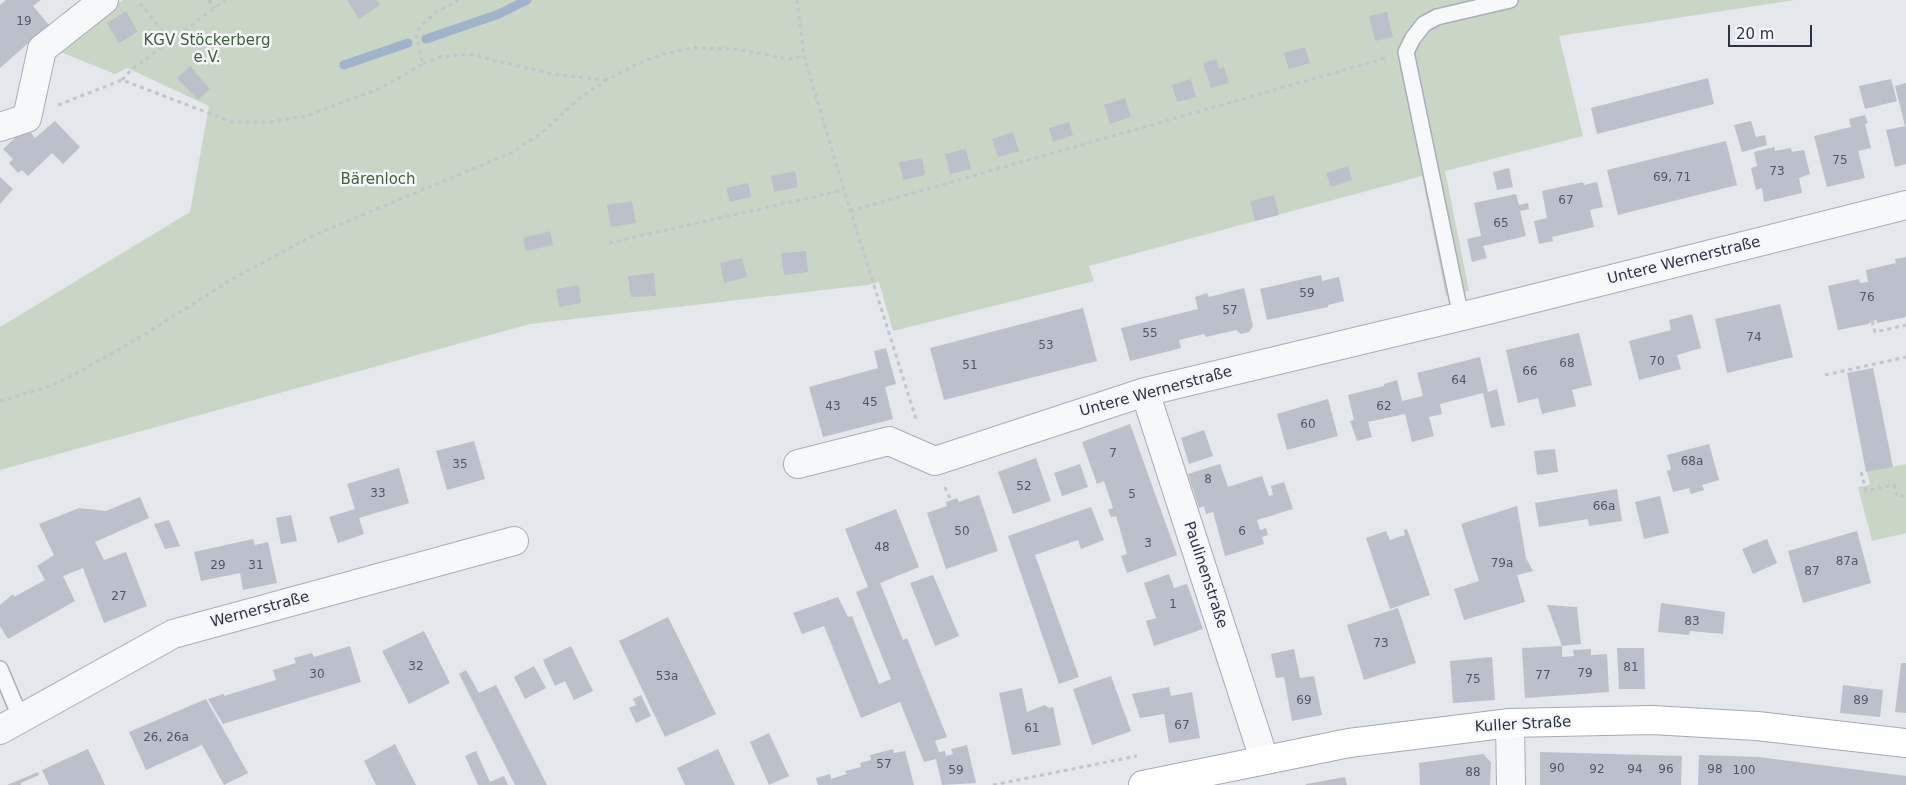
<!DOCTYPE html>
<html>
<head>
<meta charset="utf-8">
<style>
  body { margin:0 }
  #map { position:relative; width:1906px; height:785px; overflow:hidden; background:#e4e7ec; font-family:"DejaVu Sans",sans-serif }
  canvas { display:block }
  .scale { position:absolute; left:1728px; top:25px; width:84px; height:22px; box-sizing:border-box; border:2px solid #2b3445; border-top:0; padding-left:6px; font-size:15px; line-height:18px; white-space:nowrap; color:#2b3445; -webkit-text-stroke:4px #f4f6f9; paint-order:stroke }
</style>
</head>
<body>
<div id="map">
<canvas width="1906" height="785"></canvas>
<div class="scale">20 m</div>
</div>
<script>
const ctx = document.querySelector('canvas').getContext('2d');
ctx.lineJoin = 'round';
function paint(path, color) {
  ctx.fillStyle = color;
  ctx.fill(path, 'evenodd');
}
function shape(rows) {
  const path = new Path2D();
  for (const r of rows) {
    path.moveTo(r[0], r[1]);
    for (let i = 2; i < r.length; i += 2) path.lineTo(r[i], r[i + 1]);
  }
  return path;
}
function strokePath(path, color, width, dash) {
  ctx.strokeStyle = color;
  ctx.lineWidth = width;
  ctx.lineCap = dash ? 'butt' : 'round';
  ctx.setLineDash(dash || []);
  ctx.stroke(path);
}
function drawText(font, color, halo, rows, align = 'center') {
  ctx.font = font + ' "DejaVu Sans",sans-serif';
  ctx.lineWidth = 5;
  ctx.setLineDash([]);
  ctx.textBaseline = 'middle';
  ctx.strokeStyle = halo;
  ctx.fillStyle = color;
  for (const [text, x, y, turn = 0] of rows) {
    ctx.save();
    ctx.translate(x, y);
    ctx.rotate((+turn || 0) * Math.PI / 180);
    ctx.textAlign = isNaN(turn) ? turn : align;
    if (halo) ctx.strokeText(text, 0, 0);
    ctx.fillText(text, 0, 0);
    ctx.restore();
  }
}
paint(shape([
  [123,0,1795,0,1559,36,1583,136,1445,171,1469,291,1446,296,1422,176,1089,266,1094,281,893,331,879,282,867,285,530,324,0,470,0,327,190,212,209,106,127,68,115,74,53,49],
  [1906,464,1906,533,1872,541,1858,487,1870,485,1867,472]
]), '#c9d6c5');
strokePath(shape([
  [426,39,499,14,527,0],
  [344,65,408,43]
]), '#9fb4cc', 9);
paint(shape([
  [6,0,41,0,33,6,49,25,0,68,0,5],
  [347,0,376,0,380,5,359,19],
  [126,11,138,32,119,43,107,23],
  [1387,12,1393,37,1375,41,1369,16],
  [1305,47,1310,63,1289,69,1284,53],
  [1217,59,1219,69,1224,67,1229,83,1211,88,1203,63],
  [190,66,210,89,198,100,177,78],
  [1708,78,1714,104,1597,134,1591,108],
  [1191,79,1196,97,1177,102,1172,85],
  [1891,79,1897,101,1865,109,1859,86],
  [1906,83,1906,126,1905,126,1895,86],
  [1125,98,1131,117,1110,124,1104,105],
  [1865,115,1868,123,1865,124,1871,148,1858,151,1865,178,1827,187,1814,136,1851,127,1849,119],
  [55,121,80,147,63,164,52,153,28,176,22,170,18,173,9,163,13,159,3,149,15,138,29,130,35,138],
  [1751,121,1756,137,1765,135,1767,145,1742,152,1734,125],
  [1069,122,1073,135,1053,142,1049,128],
  [1906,126,1906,164,1895,167,1886,130],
  [1013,132,1019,151,998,157,992,139],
  [1726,141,1737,185,1618,215,1607,170],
  [1774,147,1775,151,1791,148,1792,152,1804,150,1810,174,1799,178,1802,193,1764,202,1762,188,1756,190,1751,168,1757,166,1754,152],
  [966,149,971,169,950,174,945,154],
  [922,158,925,175,903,180,899,162],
  [1348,166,1352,180,1331,187,1326,173],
  [1509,168,1513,187,1497,190,1493,172],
  [795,171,798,187,774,192,771,176],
  [0,177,13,189,0,204],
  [1583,182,1584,185,1597,182,1603,207,1590,210,1594,227,1552,237,1553,241,1539,244,1534,221,1547,218,1542,191],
  [748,183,751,197,730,202,726,188],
  [1516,194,1519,205,1528,203,1529,209,1520,211,1526,236,1483,246,1487,258,1472,262,1467,239,1481,236,1474,203],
  [1274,195,1279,215,1255,221,1250,201],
  [632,201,636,223,611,227,607,205],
  [550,231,553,245,526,251,523,238],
  [806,251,808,272,784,275,781,253],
  [1906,257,1906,317,1877,323,1877,320,1872,321,1868,324,1838,330,1828,286,1859,279,1860,283,1868,282,1866,270,1896,263,1895,259],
  [742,258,747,277,724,283,720,263],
  [654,273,656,296,631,297,628,276],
  [1321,275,1322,281,1339,277,1344,301,1328,305,1328,307,1267,320,1260,289],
  [579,285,581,303,559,307,556,289],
  [1244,288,1253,326,1249,332,1241,334,1236,330,1206,337,1204,334,1179,340,1181,348,1130,361,1121,328,1198,309,1195,297,1207,293,1209,297],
  [1780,304,1793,357,1727,373,1715,319],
  [1083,308,1097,361,944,400,930,348],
  [1692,314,1701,348,1677,355,1681,369,1639,380,1629,341,1671,330,1669,320],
  [1579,333,1592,385,1572,390,1576,406,1542,414,1538,398,1518,403,1506,350],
  [886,348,896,384,885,387,893,419,823,437,809,387,878,368,874,351],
  [1480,357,1488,392,1497,389,1505,425,1491,428,1483,393,1440,404,1442,414,1429,417,1434,436,1412,442,1405,414,1368,422,1372,437,1357,441,1350,421,1354,420,1348,395,1384,386,1384,384,1397,380,1402,401,1423,396,1417,373],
  [1873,368,1893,467,1866,472,1847,373],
  [1328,399,1338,436,1287,450,1277,414],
  [1130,424,1177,555,1127,573,1121,556,1127,554,1116,516,1111,517,1108,510,1113,508,1104,481,1097,484,1082,442],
  [1204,430,1213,456,1189,464,1181,438],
  [474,441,485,479,447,490,436,451],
  [1709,444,1719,480,1702,485,1704,490,1691,494,1689,488,1673,492,1667,471,1671,469,1667,455],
  [1555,449,1558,472,1537,475,1534,451],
  [1036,458,1051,501,1013,514,998,472],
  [1080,464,1088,487,1062,496,1054,473],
  [1220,464,1228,487,1262,476,1269,496,1273,495,1271,486,1284,482,1293,509,1257,520,1260,530,1266,528,1268,535,1262,537,1264,544,1225,556,1213,512,1206,514,1204,506,1199,508,1188,474],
  [399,468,409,503,359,518,364,534,338,543,329,517,355,509,347,484],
  [1617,489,1622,521,1589,526,1588,519,1539,527,1535,503],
  [979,495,998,551,946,569,927,513,947,506,946,502,957,498,959,502],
  [1660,496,1669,533,1644,539,1635,502],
  [140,497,149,518,95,542,104,560,126,552,147,606,104,623,83,568,63,576,75,601,8,639,0,626,0,605,13,594,14,597,45,580,37,566,54,555,39,524,79,508,106,511],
  [1517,506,1526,558,1533,571,1517,575,1525,602,1464,620,1454,589,1479,581,1461,524],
  [1091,507,1104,540,1081,549,1078,540,1035,555,1079,677,1059,684,1008,536],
  [896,509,919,567,880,583,903,640,907,638,947,737,935,741,939,752,945,751,946,756,953,754,951,749,967,745,976,783,942,785,936,759,924,762,900,702,861,718,824,626,802,634,793,613,838,597,848,617,852,616,879,684,891,679,856,592,868,587,845,529],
  [291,515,297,541,281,544,276,518],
  [169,520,180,546,165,549,154,524],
  [1407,529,1430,595,1390,609,1366,538,1386,531,1390,540,1405,535,1404,530],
  [1857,531,1871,583,1803,603,1788,551],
  [253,539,255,545,268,542,277,583,243,590,240,573,201,581,194,552],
  [1767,539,1777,563,1753,574,1742,549],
  [1169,574,1174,588,1187,584,1203,629,1154,646,1146,621,1156,618,1144,583],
  [933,575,959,636,935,646,910,583],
  [1661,603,1725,612,1723,634,1690,631,1689,635,1658,632],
  [1547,605,1577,607,1581,644,1562,646,1562,657,1574,656,1573,650,1591,649,1591,655,1607,654,1609,692,1525,698,1522,648,1562,646],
  [1398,608,1416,663,1364,680,1347,625],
  [668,617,716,714,665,737,619,641],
  [424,631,450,683,409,704,382,651],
  [350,646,361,682,223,724,208,699,224,694,224,696,276,680,273,670,296,663,294,658,312,653,314,657],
  [571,646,593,691,574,700,565,681,555,686,543,660],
  [1617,648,1644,648,1645,689,1619,689],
  [1294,649,1300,678,1314,676,1322,715,1292,721,1284,677,1276,678,1271,654],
  [1492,657,1495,700,1453,703,1450,661],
  [1901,663,1906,663,1906,713,1895,712],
  [534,666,546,688,525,699,514,677],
  [466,670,479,693,496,685,547,785,515,785,459,674],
  [1111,676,1131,731,1092,745,1073,689],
  [1843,685,1883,690,1880,717,1840,713],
  [1169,687,1171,696,1192,692,1200,738,1169,743,1164,714,1140,718,1132,694],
  [1022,688,1027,712,1045,705,1049,708,1053,707,1061,745,1012,755,999,693],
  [641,695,651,716,636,723,629,708,636,705,633,699],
  [206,699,248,773,224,785,202,745,146,770,129,732],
  [769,733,789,776,769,785,750,742],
  [395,744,416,785,376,785,364,761],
  [88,749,105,785,49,785,42,770],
  [718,749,735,785,685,785,677,768],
  [893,749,894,753,905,751,914,785,818,785,816,778,830,774,831,779,847,774,845,771,861,767,860,763,871,760,870,755],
  [476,751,490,782,504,776,508,785,478,785,465,756],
  [1540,752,1682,756,1681,785,1540,785],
  [1483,754,1491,762,1490,785,1420,785,1419,763],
  [1699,755,1759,757,1906,776,1906,785,1698,785],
  [38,772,39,775,21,783,21,785,7,785],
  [1345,777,1347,785,1306,785,1306,784]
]), '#bbc0ca');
const service = shape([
  [1461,317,1406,52,1413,38,1424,24,1437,17,1510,0],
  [0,669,21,719]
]);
const minor = shape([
  [0,127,27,118,42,49,104,0],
  [1145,392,1264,759],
  [798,464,889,441,935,461,1145,392,1488,310,1906,205],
  [1510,723,1511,785],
  [0,730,173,634,514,541]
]);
const primary = shape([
  [1143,785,1349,743,1510,723,1652,720,1757,726,1906,743]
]);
strokePath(service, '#a9aeb7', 18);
strokePath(minor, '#a9aeb7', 30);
strokePath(primary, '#a3abb8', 30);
strokePath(shape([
  [209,0,215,8],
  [797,0,804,56,844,190,917,422],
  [140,3,170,41],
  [423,64,440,57,469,54,552,74,605,80],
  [122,80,131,70,225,0],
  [58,105,122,80,232,122,270,122,306,116,381,88,423,64,416,35,420,27,438,11,459,0],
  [850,211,1386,58],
  [609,243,844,190],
  [1872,321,1875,332,1906,325],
  [1825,375,1906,357],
  [0,401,51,386,79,372,144,335,229,281,312,236,511,153,544,131,577,100,606,80,639,63,663,54,691,48,736,49,788,59,804,56],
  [1861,472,1866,491,1894,485,1897,497,1906,495],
  [945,487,951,501],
  [993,785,1137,756]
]), '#c2c5cb', 3, [4, 4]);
strokePath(service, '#f7f8fa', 15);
strokePath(minor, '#f7f8fa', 28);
strokePath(primary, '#fff', 28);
drawText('12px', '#4f5766', null, [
  ["19",24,22],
  ["75",1840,161],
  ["73",1777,172],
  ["69, 71",1672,178],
  ["67",1566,201],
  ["65",1501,224],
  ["59",1307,294],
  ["76",1867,298],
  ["57",1230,311],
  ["55",1150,334],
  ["74",1754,338],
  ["53",1046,346],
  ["70",1657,362],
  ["68",1567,364],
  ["51",970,366],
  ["66",1530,372],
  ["64",1459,381],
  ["45",870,403],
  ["43",833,407],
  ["62",1384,407],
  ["60",1308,425],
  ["7",1113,454],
  ["68a",1692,462],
  ["35",460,465],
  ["8",1208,480],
  ["52",1024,487],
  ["33",378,494],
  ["5",1132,495],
  ["66a",1604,507],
  ["50",962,532],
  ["6",1242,532],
  ["3",1148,544],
  ["48",882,548],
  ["87a",1847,562],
  ["79a",1502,564],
  ["29",218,566],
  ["31",256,566],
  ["87",1812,572],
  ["27",119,597],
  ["1",1173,605],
  ["83",1692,622],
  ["73",1381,644],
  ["32",416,667],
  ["81",1631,668],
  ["79",1585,674],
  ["30",317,675],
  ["77",1543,676],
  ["53a",667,677],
  ["75",1473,680],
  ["69",1304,701],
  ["89",1861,701],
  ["67",1182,726],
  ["61",1032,729],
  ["26, 26a",166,738],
  ["57",884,765],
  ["90",1557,769],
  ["92",1597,770],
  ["94",1635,770],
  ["96",1666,770],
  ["98",1715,770],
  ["59",956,771],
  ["100",1744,771],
  ["88",1473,773]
]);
drawText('15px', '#3f6138', '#f4f6f9', [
  ["KGV Stöckerberg",207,41],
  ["e.V.",207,58],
  ["Bärenloch",378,180]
]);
drawText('15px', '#2b3445', '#f4f6f9', [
  ["Untere Wernerstraße",1684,261,-14],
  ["Untere Wernerstraße",1156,392,-15],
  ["Paulinenstraße",1205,575,72],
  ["Wernerstraße",260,610,-15],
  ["Kuller Straße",1523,725,-3]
]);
</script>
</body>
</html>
